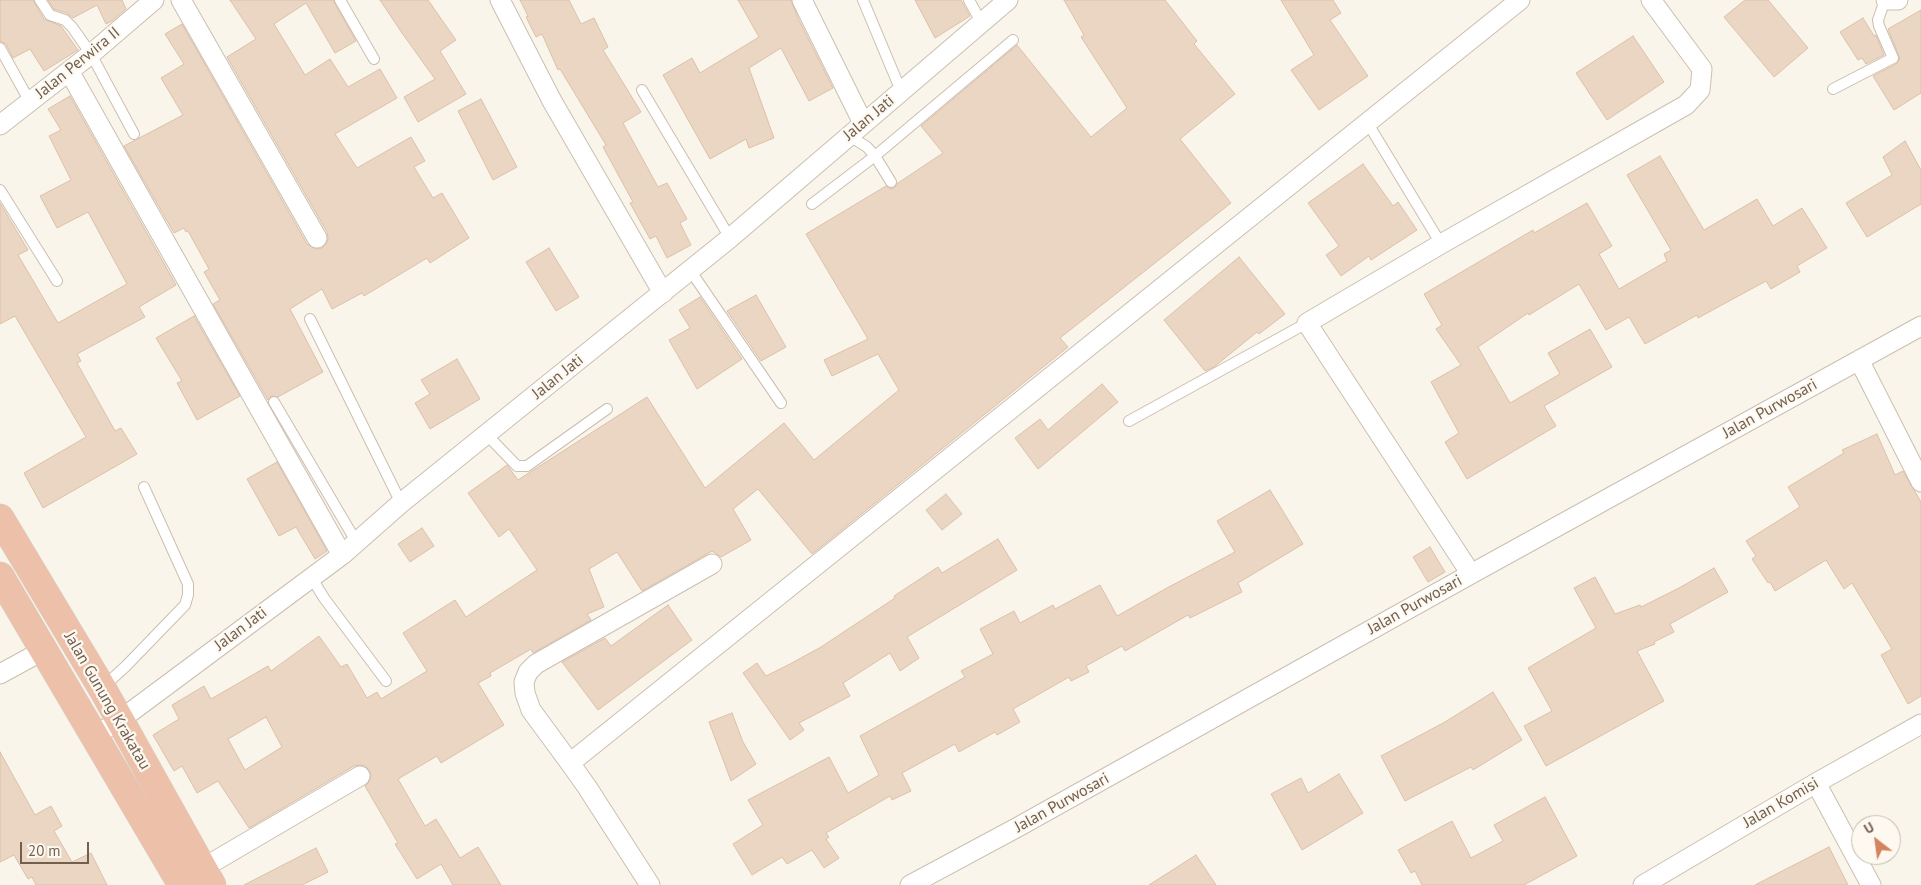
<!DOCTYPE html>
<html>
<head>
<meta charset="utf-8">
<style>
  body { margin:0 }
  #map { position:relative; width:1921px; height:885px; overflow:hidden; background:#faf5ea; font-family:"PT Sans",sans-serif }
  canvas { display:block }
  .north { position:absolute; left:1851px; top:815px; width:50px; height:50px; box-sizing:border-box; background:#fdf9f0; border:1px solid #c5bbb0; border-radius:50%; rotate:330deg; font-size:14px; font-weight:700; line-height:20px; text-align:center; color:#715f50 }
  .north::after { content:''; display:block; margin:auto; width:18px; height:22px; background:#d4835f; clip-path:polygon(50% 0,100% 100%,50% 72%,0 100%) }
  .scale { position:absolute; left:20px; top:842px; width:69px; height:22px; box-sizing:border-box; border:2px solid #715f50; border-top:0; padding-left:6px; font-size:15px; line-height:18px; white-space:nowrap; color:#715f50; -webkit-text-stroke:4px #fdf9f0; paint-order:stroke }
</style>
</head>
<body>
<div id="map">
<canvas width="1921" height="885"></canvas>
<div class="north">U</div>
<div class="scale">20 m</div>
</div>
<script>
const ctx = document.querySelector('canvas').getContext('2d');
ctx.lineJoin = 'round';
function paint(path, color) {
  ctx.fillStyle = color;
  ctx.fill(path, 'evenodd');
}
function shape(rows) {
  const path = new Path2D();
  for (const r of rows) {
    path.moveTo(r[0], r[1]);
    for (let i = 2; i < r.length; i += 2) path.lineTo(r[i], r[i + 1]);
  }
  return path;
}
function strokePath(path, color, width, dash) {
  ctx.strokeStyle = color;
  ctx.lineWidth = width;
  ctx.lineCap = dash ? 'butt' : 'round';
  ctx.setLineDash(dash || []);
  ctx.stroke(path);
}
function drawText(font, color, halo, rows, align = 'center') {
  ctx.font = font + ' "PT Sans",sans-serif';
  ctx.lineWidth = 4.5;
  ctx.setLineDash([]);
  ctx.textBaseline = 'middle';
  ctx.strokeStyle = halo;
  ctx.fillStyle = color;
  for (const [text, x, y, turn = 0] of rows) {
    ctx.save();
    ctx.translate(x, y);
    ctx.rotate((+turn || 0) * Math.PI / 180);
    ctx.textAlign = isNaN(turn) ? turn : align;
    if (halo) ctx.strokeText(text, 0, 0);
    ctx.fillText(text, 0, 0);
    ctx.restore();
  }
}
const building = shape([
  [0,0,33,0,44,19,61,26,78,50,44,71,30,49,13,58,6,44,0,41,0,0],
  [48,0,122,0,126,9,112,21,106,24,97,5,73,18,67,13,54,9,48,0],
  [230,0,333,0,356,41,335,53,306,3,274,24,305,75,330,59,348,87,380,69,397,98,335,134,357,168,411,137,425,161,414,167,433,198,442,193,469,238,430,263,427,258,364,296,362,293,332,309,322,289,290,309,323,372,278,397,271,396,268,400,213,304,220,300,204,272,209,269,188,231,186,232,184,228,174,233,124,146,183,115,161,78,184,64,165,34,182,24,307,244,316,249,322,248,326,244,328,239,327,232,227,57,256,39,230,0],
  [380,0,428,0,456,40,440,51,466,94,418,122,404,97,435,79,402,33,380,0],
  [520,0,569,0,581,24,594,18,608,47,603,50,641,112,623,123,658,187,667,183,687,219,680,223,691,245,667,258,656,236,650,239,630,203,633,202,603,147,606,145,560,69,558,70,542,34,536,37,526,17,528,16,520,0],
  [738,0,791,0,798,18,833,88,809,101,781,48,749,68,774,138,749,148,746,139,710,159,663,75,692,58,700,73,759,37,738,0],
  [915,0,961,0,970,16,935,38,915,0],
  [1064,0,1165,0,1197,41,1194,44,1235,94,1180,139,1231,203,1060,338,1068,347,812,554,758,489,733,509,751,540,721,557,712,551,642,591,617,552,589,569,604,607,587,614,591,620,533,653,531,649,490,673,491,676,478,683,504,725,441,763,437,756,398,779,425,826,436,819,460,858,478,847,501,885,453,885,441,864,417,879,395,844,398,843,365,786,369,782,371,775,369,770,365,766,359,765,354,766,249,828,218,781,197,793,182,766,174,771,153,735,179,719,172,705,204,686,211,699,268,666,271,671,319,636,341,667,347,664,367,698,377,692,381,699,427,671,403,633,455,600,466,617,537,570,509,529,499,537,468,493,507,465,518,480,647,397,705,488,784,423,814,460,899,390,878,354,832,376,824,360,868,339,806,234,886,186,891,189,894,188,898,183,943,153,921,126,1017,45,1091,137,1127,108,1081,37,1084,35,1064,0],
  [266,717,282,747,245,770,228,739,266,717],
  [1281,0,1333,0,1341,13,1330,20,1368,76,1319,110,1291,70,1314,55,1281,0],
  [1745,0,1768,0,1808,48,1774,77,1724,17,1745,0],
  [1921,10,1921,93,1894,110,1873,76,1896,64,1900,59,1888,29,1921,10],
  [1863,18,1874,36,1876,35,1884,55,1866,64,1862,58,1858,60,1840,32,1863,18],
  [1633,36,1664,82,1607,120,1576,73,1633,36],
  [70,96,176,285,139,307,145,317,77,354,81,361,77,363,115,431,121,428,137,454,43,508,24,473,86,437,15,316,0,324,0,203,28,250,18,255,58,323,127,284,88,212,57,228,40,196,71,180,49,136,61,130,48,109,70,96],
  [481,99,517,167,493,180,458,111,481,99],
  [1905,141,1921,170,1921,204,1867,237,1846,203,1892,175,1883,157,1905,141],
  [1660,156,1704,230,1757,199,1773,226,1802,208,1827,248,1797,266,1800,272,1771,289,1766,281,1698,318,1697,315,1645,344,1629,317,1606,330,1579,284,1529,315,1528,313,1478,347,1510,403,1560,374,1548,353,1590,329,1612,367,1544,406,1556,426,1467,479,1445,442,1459,433,1431,382,1461,365,1436,329,1442,325,1424,294,1533,230,1534,233,1587,203,1612,246,1599,254,1619,289,1667,261,1664,254,1671,250,1627,175,1660,156],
  [1363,164,1393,206,1398,202,1417,230,1371,260,1369,256,1341,276,1326,255,1339,246,1308,203,1363,164],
  [549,248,579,297,556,311,526,262,549,248],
  [1239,257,1285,314,1259,334,1257,332,1214,367,1205,371,1164,320,1239,257],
  [756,295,786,347,761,361,727,311,756,295],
  [700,297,742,359,697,389,669,340,690,328,679,310,700,297],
  [194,316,240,396,197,420,177,383,182,381,156,338,194,316],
  [457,359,480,399,430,429,415,403,430,394,421,380,457,359],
  [1102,384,1118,402,1038,469,1015,438,1040,419,1048,430,1102,384],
  [1877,434,1895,475,1903,471,1921,502,1921,696,1908,704,1881,655,1892,649,1852,583,1844,589,1826,560,1775,591,1770,582,1768,583,1752,559,1756,556,1746,541,1800,507,1788,487,1844,453,1842,450,1877,434],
  [277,462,327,551,315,559,296,527,279,536,247,479,277,462],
  [1270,490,1303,544,1238,583,1242,592,1190,618,1188,615,1125,651,1122,646,1086,666,1089,672,1071,681,1069,677,1013,709,1020,722,997,735,995,732,959,752,955,744,902,773,911,791,892,800,890,796,826,833,829,837,826,839,839,858,824,868,812,850,787,864,782,857,752,875,733,844,763,825,748,800,829,757,848,793,879,775,860,736,965,677,961,671,993,654,980,629,1014,611,1020,623,1053,605,1055,609,1100,585,1117,616,1165,589,1235,552,1217,521,1270,490],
  [946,494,962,514,942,530,926,510,946,494],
  [422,528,434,546,410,562,398,544,422,528],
  [998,539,1017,570,907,637,919,658,900,671,890,653,843,683,850,696,799,723,804,730,790,740,743,673,757,663,766,676,790,664,821,647,895,598,894,596,938,567,942,573,998,539],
  [1430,547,1445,572,1428,582,1413,557,1430,547],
  [1714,568,1728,592,1670,624,1674,632,1654,642,1655,644,1637,651,1664,701,1546,766,1524,726,1552,711,1528,668,1596,628,1574,588,1595,577,1615,614,1640,605,1641,607,1679,588,1714,568],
  [668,605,692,640,598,710,562,662,605,638,611,646,668,605],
  [1493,692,1522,740,1473,770,1471,767,1405,801,1381,756,1445,722,1493,692],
  [732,713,743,742,756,764,731,781,709,722,732,713],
  [0,752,35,815,51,806,62,826,54,831,72,862,91,853,107,885,36,885,32,877,28,879,14,855,0,862,0,752],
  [1339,774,1363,813,1302,850,1271,794,1301,778,1308,793,1339,774],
  [1545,797,1577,856,1524,885,1422,885,1415,871,1411,873,1398,850,1452,821,1471,858,1503,841,1494,825,1545,797],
  [1829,847,1848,885,1755,885,1829,847],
  [316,848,328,872,302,885,244,885,316,848],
  [1196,855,1216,885,1149,885,1196,855]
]);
paint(building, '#ead6c3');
strokePath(building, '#dcc0a7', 1);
const lane = shape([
  [40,0,50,15,65,20,72,27,91,54,134,134],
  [340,0,374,59],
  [863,0,901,91],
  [969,0,981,22],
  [0,48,30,102],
  [1833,89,1893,58,1879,26,1878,20,1885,0],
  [642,90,730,238],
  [1367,122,1441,244],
  [848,135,867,147,875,156,1013,40],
  [0,190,57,281],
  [812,204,875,156,891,182],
  [690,270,781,403],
  [310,319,401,503],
  [274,402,357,543],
  [1129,421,1307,323],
  [486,434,517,466,527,466,607,409],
  [311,577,324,598,386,681],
  [103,687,126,666,185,605,188,595,188,584,144,487]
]);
const street = shape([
  [181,0,317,238],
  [500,0,552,101,663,293],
  [802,0,863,123],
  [1886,0,1898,0],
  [69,71,342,555],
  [0,125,91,54,154,0],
  [1859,360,1921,482],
  [1471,574,1307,323,1441,244,1686,105,1700,90,1702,69,1651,0],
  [0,674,44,650],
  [94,736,120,720,342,555,401,503,730,238,1008,0],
  [570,763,531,710,525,693,524,682,528,672,536,664,712,564],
  [1816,783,1871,885],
  [203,868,360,776],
  [650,885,587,787,570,763,1520,0],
  [910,885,1018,827,1471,574,1921,326],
  [1643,885,1816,783,1921,724]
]);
const highway = shape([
  [0,518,102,688,212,885],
  [0,576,182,885]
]);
strokePath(lane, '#cbbeb1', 12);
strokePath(street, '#cbbeb1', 21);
strokePath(highway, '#d7d2ce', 29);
strokePath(lane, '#fff', 10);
strokePath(street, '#fff', 19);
strokePath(highway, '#ecc0a9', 28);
drawText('16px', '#715f50', '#fdf9f0', [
  ["Jalan Perwira II",78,63,-39],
  ["Jalan Jati",869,118,-40],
  ["Jalan Jati",558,377,-39],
  ["Jalan Purwosari",1770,409,-29],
  ["Jalan Purwosari",1415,605,-29],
  ["Jalan Jati",241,629,-37],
  ["Jalan Gunung Krakatau",107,701,60],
  ["Jalan Purwosari",1062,803,-29],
  ["Jalan Komisi",1781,803,-30]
]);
</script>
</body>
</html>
